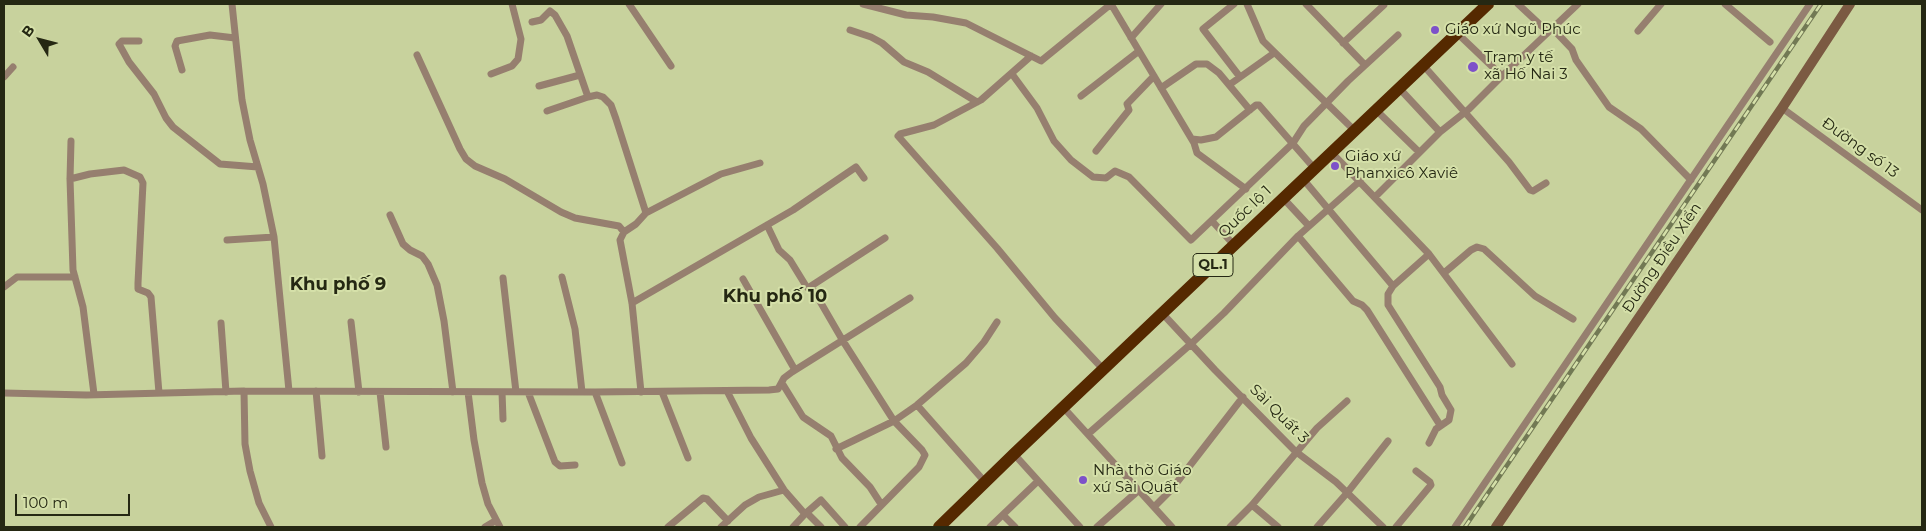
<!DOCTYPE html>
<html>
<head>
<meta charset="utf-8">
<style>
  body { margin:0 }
  #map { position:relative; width:1926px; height:531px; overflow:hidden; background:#c8d29d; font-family:Montserrat,sans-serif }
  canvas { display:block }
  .frame { position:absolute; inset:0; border:5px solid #252813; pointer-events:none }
  .north { position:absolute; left:15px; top:15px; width:50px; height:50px; -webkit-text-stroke:4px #d5e0a9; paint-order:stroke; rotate:307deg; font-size:14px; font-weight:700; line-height:20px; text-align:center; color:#252813 }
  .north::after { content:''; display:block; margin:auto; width:18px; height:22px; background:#252813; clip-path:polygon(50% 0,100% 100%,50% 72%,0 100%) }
  .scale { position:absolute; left:15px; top:494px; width:115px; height:22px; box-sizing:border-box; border:2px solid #252813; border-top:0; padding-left:6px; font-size:15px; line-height:18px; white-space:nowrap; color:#252813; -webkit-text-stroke:4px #d5e0a9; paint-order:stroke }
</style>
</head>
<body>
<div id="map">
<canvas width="1926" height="531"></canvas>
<div class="frame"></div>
<div class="north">B</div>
<div class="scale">100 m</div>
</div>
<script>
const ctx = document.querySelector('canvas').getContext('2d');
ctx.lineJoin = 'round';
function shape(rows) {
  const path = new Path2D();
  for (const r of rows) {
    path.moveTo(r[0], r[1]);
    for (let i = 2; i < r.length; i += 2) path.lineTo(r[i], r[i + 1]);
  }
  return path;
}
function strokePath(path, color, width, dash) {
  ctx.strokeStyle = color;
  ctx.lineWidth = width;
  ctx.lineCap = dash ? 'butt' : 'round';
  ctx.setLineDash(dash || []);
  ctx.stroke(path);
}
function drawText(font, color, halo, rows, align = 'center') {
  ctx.font = font + ' Montserrat,sans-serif';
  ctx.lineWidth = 4;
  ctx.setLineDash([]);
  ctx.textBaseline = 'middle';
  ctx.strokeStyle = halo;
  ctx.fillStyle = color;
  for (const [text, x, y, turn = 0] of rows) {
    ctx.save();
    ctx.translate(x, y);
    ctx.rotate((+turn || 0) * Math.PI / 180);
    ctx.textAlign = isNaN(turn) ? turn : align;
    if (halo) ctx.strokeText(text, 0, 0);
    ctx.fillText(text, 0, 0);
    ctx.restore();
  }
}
strokePath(shape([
  [232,4,242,100,250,140,263,184,274,237,289,391],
  [629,4,671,66],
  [863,4,906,15,933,17,966,23,1041,61,1111,4],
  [1111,4,1194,143,1197,153,1246,189],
  [1234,4,1203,29,1240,77],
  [1247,4,1263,41,1354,130],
  [1306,4,1365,65],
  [1518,4,1548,32],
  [1725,4,1770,42],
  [532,22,541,20,550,11,555,15,567,36,588,97],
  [1552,28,1572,49,1576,60,1609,107,1641,129,1691,180],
  [850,30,871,37,882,43,904,62,928,72,977,102],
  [1638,31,1661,4],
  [1457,33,1502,76],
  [1131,38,1161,4],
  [139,41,122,41,119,44,129,62,154,94,166,118,173,127,220,164,258,167],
  [1343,43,1384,5,1384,4],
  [417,55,460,149,466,159,475,166,505,179,561,212,575,218,619,226,624,232],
  [1031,56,981,100,934,125,900,134,898,136,997,248,1055,318,1103,369],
  [1423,65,1509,162,1530,190,1533,191,1546,183],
  [182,70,175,46,177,41,210,35,235,38],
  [491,74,512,66,518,59,521,39,512,4],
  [1012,74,1037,108,1054,141,1071,160,1093,177,1106,178,1115,171,1129,177,1191,240,1293,143,1304,126,1348,81,1398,35],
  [4,77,13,67],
  [1229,85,1274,53],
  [539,86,580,75],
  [1161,88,1196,64,1207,64,1219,73,1250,110],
  [1399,88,1440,132],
  [1081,96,1139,51],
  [1782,108,1922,210],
  [1376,110,1419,152],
  [547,111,588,97,597,95,603,97,611,105,616,119,646,213],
  [1192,139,1201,140,1216,137,1256,105,1259,105,1314,168],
  [71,141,70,179,73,270,83,307,94,394],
  [1096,151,1129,110,1127,104,1154,76],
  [1331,152,1429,254,1512,364],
  [70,179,90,174,124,170,140,177,143,183,138,283,138,289,148,293,151,297,159,393],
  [1303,179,1393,286],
  [1375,197,1440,132,1469,109,1502,76,1578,4],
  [1283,198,1309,226],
  [390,215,403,244,410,250,422,256,428,264,437,285,444,321,453,392],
  [1212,221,1234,245],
  [767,225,779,250,790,260,806,286,814,291,843,341,894,421,922,450,925,455,919,467,860,527],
  [1298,236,1353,301,1362,305,1367,310,1440,425],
  [227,240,274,237],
  [1429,254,1393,286,1388,294,1388,305,1440,387,1442,395,1451,410,1449,420,1436,429,1429,443],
  [1444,273,1471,250,1477,247,1484,249,1535,296,1573,319],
  [562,277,575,329,582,392],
  [503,278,516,392],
  [743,279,795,370],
  [4,287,17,277,75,277],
  [808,288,885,238],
  [632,303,793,210,856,167,864,178],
  [1162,313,1215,370,1295,451,1336,482,1383,527],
  [351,322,359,392],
  [221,323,226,392],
  [782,383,803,417,831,436,842,458,870,487,881,504],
  [244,391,245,444,250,471,259,503,271,527],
  [316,391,322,456],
  [727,391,751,438,784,490,805,514],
  [380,392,386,447],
  [468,392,474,440,482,483,488,504,500,527],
  [502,392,503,419],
  [528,392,555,462,560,466,575,465],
  [595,392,622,463],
  [641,392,632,303,620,240,624,232,636,224,646,213,721,174,760,163],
  [662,392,688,458],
  [4,393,86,395,244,391,595,392,769,390,778,389,784,378,792,372,910,298],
  [917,405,985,482],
  [1063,407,1172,527],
  [1088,434,1192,343,1224,313,1298,236,1360,181],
  [836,449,894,421,917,405,966,363,984,342,997,322],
  [1014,454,1080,527],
  [1252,505,1278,527],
  [1154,507,1171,490,1243,397],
  [1003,515,1015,527],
  [810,516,821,527],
  [485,527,495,521],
  [668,527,703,498,707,499,728,521],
  [721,527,745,505,759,497,784,490],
  [793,527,805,514,821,500,845,527],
  [990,527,1038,481],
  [1097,527,1139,490],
  [1230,527,1252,505,1317,428,1347,401],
  [1317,527,1347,493,1388,441],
  [1396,527,1431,485,1430,482,1416,471],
  [1455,527,1810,4]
]), '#967f6f', 7);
strokePath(shape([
  [1496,527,1782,108,1850,4]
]), '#7b5a42', 10);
strokePath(shape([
  [939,527,1014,454,1488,4]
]), '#552900', 12);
const rail = shape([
  [1465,527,1821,4]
]);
strokePath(rail, '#727954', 4.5);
strokePath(rail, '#d5e0a9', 2.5, [8]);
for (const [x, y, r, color] of [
  [1435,30,5,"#7d51c9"],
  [1473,67,6,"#7d51c9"],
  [1335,166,5,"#7d51c9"],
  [1083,480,5,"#7d51c9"]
]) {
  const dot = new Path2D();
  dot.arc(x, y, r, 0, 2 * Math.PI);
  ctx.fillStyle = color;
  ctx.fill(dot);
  strokePath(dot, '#d5e0a9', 2);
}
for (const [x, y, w] of [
  [1213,265,40]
]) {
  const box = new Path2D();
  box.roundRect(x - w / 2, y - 11.5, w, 23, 4);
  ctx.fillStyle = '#d5e0a9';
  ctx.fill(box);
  strokePath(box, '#252813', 1);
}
drawText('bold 14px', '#252813', null, [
  ["QL.1",1213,265]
]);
drawText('15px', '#252813', '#d5e0a9', [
  ["Giáo xứ Ngũ Phúc",1445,30],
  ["Trạm y tế",1484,58],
  ["xã Hố Nai 3",1484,75],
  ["Giáo xứ",1345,157],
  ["Phanxicô Xaviê",1345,174],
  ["Nhà thờ Giáo",1093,471],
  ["xứ Sài Quất",1093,488]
], 'left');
drawText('15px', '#252813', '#d5e0a9', [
  ["Đường số 13",1860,148,36],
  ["Quốc lộ 1",1245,212,-44],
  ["Đường Điều Xiển",1662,258,-56],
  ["Sài Quất 3",1279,414,45]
]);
drawText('bold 18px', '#252813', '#d5e0a9', [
  ["Khu phố 9",338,285],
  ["Khu phố 10",775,297]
]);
</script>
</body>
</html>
